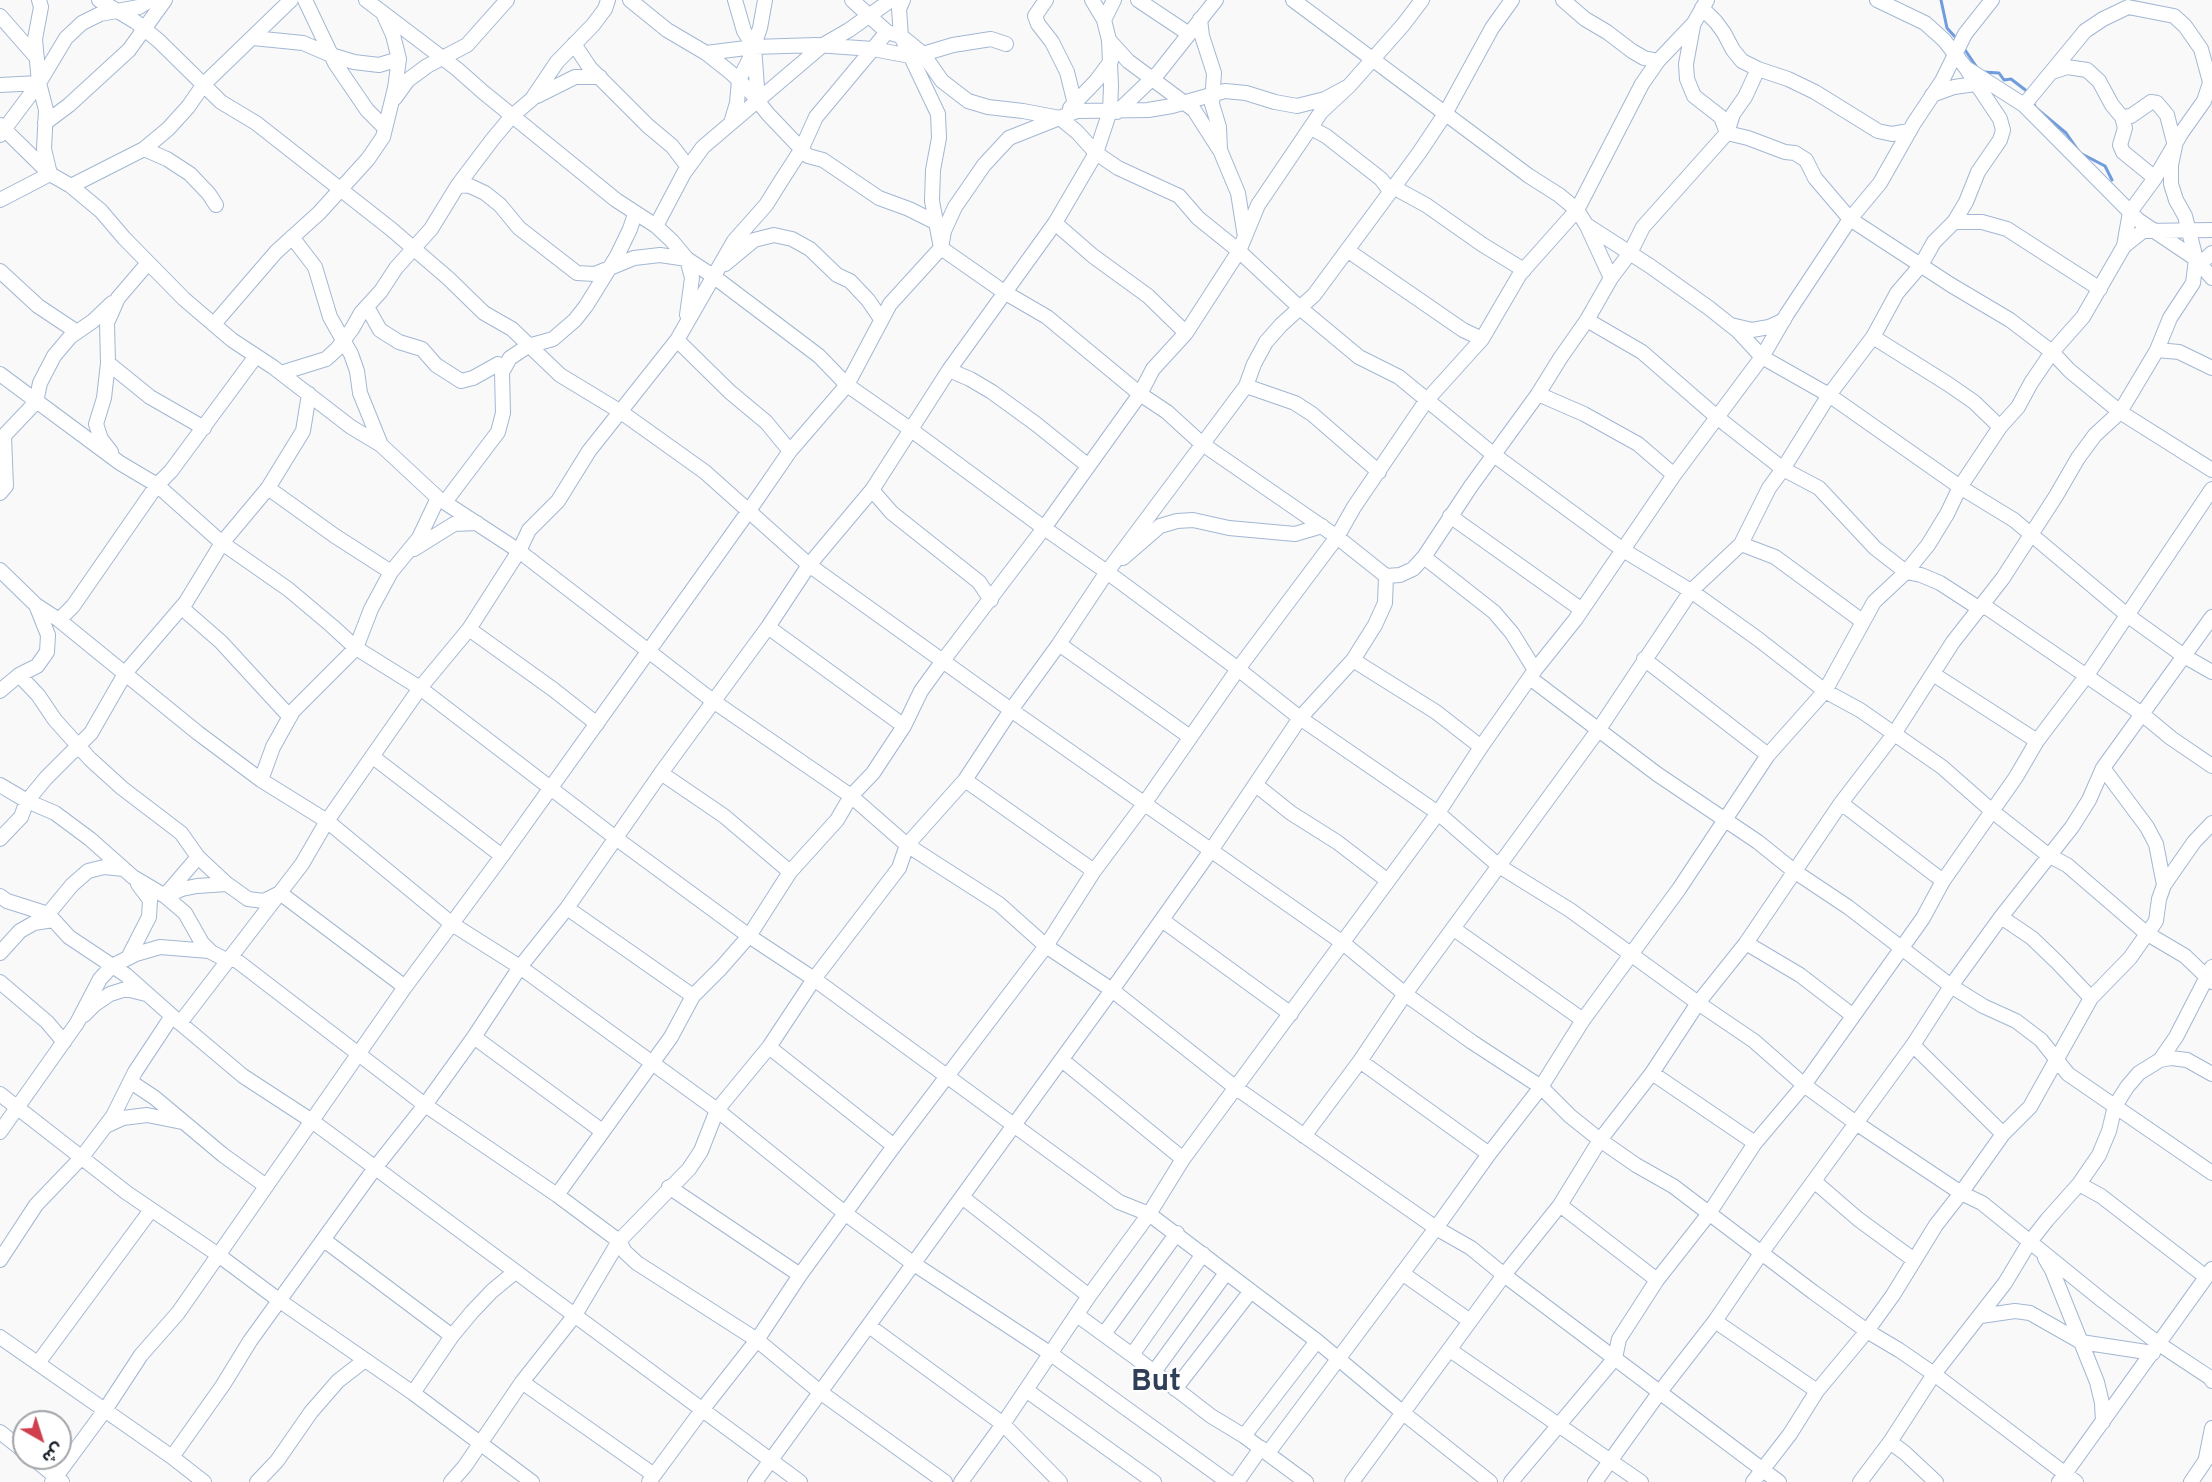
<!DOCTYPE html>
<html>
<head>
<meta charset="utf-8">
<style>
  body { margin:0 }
  #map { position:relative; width:2212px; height:1482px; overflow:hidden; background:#f9f9f9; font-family:Overpass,"Noto Sans Arabic",sans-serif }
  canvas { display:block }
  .north { position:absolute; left:12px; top:1410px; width:60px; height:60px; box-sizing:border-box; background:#fff; border:2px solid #a1a4a8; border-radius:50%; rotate:141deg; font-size:16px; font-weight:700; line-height:24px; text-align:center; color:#131b25 }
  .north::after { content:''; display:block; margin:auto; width:21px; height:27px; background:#cf3f4d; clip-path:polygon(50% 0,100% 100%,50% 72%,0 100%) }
</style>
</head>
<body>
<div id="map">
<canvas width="2212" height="1482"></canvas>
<div class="north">ش</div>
</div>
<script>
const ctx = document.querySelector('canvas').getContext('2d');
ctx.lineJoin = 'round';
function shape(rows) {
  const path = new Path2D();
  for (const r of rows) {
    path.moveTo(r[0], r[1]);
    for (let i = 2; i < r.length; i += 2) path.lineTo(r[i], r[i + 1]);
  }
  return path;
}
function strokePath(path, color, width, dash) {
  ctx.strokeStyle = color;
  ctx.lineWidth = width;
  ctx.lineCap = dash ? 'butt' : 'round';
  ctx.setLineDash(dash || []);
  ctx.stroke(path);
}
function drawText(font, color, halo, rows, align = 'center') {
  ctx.font = font + ' Overpass,sans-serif';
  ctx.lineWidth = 4.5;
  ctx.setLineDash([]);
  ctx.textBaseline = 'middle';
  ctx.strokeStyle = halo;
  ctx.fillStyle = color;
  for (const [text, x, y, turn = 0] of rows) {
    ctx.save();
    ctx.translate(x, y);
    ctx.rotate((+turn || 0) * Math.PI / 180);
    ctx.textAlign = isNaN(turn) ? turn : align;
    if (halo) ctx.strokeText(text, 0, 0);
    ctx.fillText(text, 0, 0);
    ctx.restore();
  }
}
strokePath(shape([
  [1941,0,1947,28,1957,39],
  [1963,47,1978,69],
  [1983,72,1999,73,2004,80,2011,79,2028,92],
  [2032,101,2036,108,2066,133,2080,153,2105,166,2112,180]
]), '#6f9cdd', 3);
const minor = shape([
  [39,0,41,7,35,39,39,83,46,110,44,149,50,174,71,186,101,211,124,238,184,299,232,340,273,367,351,427,381,445,438,498,519,551,713,701,851,796,907,845,999,904,1046,946,1112,990,1236,1088,1436,1228,1471,1248,1504,1275,1352,1482],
  [99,0,136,22,159,41,221,102,256,123,391,229,448,278,484,313,512,329,560,375,621,412,705,472,809,565,1011,710,1343,943,1405,994,1472,1042,1541,1087,1570,1116,1600,1140,1636,1165,1673,1186,1813,1292,1867,1331,1899,1350,1934,1374,2076,1482],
  [305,0,335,63,367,110,385,128],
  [366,0,457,69,483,92,616,200,656,226,672,241,687,259,713,276,819,356,847,385,910,429,1044,528,1107,572,1238,669,1300,718,1438,813,1499,866,1570,910,1698,1003,1754,1041,1804,1085,1856,1123,1961,1193,1982,1203,2103,1301,2159,1344,2212,1379,2212,1381],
  [630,0,667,30,706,53,730,72,748,89,768,114,808,156,823,160,879,198,909,209,935,222],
  [735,0,744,31,754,47,758,100],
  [852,0,887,32,901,36,923,54,942,81,968,101,988,107,1023,111,1060,118,1077,132,1096,153,1118,168,1179,196,1198,218,1239,251,1300,308,1359,357,1399,377,1494,455,1623,550,1691,591,1758,639,1825,691,1860,710,1942,767,1992,811,2048,855,2067,865,2146,933,2185,956,2212,982],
  [903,0,899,9,901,36,938,114,939,138,933,170,932,201,941,248,1004,292,1047,317,1140,394,1167,412,1201,443,1337,537,1386,576],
  [1046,0,1035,16,1038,24,1052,42,1067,72,1075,104],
  [1138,0,1189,34],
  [1563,0,1585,19,1607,32,1632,51,1644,58,1658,61],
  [1877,0,1925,23,1944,40,1966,68,2024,105,2138,220,2196,259,2212,278],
  [1702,8,1716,22,1724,33,1733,50,1742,61,1758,69,1788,79,1815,92,1878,131,1892,134,1909,131],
  [0,16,37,58],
  [1200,19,1202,36,1214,73,1212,104,1219,127,1220,150,1238,193,1245,237],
  [1104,20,1114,0],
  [1693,26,1686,64,1687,79,1694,96,1721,117,1727,133,1748,138,1785,152,1795,153,1806,160,1815,178,1850,219,1951,285,2010,320,2052,352,2070,371,2120,412,2212,470],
  [253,38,303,43,331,55,354,62,379,65,399,59],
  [1109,40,1128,61,1194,110,1219,149],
  [574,44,590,68,648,126,672,146,688,167],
  [706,53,754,47,816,45,873,49,910,56],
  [923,54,953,45,991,39,1006,44],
  [2052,72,2067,67,2087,70,2099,81,2112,105,2122,117,2125,128,2120,145,2123,152,2155,178],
  [0,85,39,83],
  [1932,95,1954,87,1983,83],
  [537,96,575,77,600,77],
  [395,98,408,80,427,66,467,45,507,0],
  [2024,105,2085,31,2103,19,2128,7,2174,16,2185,26,2201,49,2210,82],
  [1070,108,1096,81,1111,61],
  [1117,112,1159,72,1216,0],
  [45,123,69,105,129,50,165,0],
  [731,123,737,103,739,80,749,60,760,28,765,0],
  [0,125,50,174,0,200],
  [1311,128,1326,136,1381,179,1390,191],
  [0,135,39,83,66,38,82,23,100,14,139,7,150,0],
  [144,149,167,159,190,174,209,194,216,205],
  [458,185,470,186,485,193,500,205,519,228,577,273,595,274,634,258,660,255,687,259,692,278,687,315],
  [71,186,144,149,168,129,188,107,204,84,291,0],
  [1393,187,1426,205,1483,245,1524,270],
  [1954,222,1982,222,2007,229,2100,289],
  [1055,223,1093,256,1148,296,1186,333],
  [656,226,684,173,703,147,823,45,849,30,891,0],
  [1588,226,1650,266,1709,308,1738,331,1762,357,1829,395,1960,487,2014,520,2127,615,2184,656,2212,672],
  [292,237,315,267,330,317,351,354,357,371,360,393,381,445],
  [2124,246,2143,231,2212,230],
  [1347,250,1463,330,1482,339],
  [725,264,754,240,774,235,792,239,810,249,837,275,850,281,868,300,881,319],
  [2200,264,2212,253],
  [0,271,38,306,77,332],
  [1611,278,1630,253,1643,227,1727,133,1733,114,1745,97,1758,69],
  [367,307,380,330,399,342,422,349,436,365,461,381,473,378,498,364,505,367],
  [1587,320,1642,352,1718,418,1783,469,1819,488,1875,548,1906,572,1921,575,1940,583,1980,609],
  [214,324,276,252,319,213,368,159,383,137,395,88,399,59,393,35,383,13],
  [1731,325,1752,330,1769,327,1784,320],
  [1873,337,1948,384,1974,402,2000,427],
  [677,340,730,392,766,422,790,451],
  [2157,350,2179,352,2212,368],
  [108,363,150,397,204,428],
  [949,370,970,379,992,392,1036,424,1087,465],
  [281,373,326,359,337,349,352,329,361,313,381,291,396,268,431,229,458,185,492,140,512,116,532,99,557,62,593,25,605,9,608,0],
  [0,374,120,463,157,485,222,543,288,589,332,626,356,648,420,688,617,839,749,936,814,979,1119,1202,1149,1214,1089,1296,1003,1424,869,1326],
  [1246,386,1295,403,1312,414,1379,472],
  [1538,394,1584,414,1638,444,1674,475],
  [0,440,36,402,40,383,54,356,70,337,93,321,112,303],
  [111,452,101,439,96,424,104,398,108,363,107,323,118,298,148,263],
  [268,488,335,536,391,572],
  [872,490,892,513,979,582,991,600],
  [0,493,6,486,4,436],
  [445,502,498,432,503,413,502,372,510,358,528,346,553,339,575,320,586,306,617,256,630,229,635,214],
  [1450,516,1582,610],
  [1741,544,1775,557,1862,621],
  [414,549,454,524,477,523],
  [1424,557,1494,612,1512,633,1535,670],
  [1123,558,1160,526,1177,521,1193,520,1229,528,1295,534,1322,526],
  [0,570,36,605,59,620,198,733,261,780,327,821,452,924,520,967,717,1110,846,1214,914,1264,1051,1354,1228,1482],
  [1983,605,2142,714,2171,738,2212,766],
  [182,608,221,642,290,717],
  [59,620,73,606,157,485,171,471,256,356],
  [768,627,904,726],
  [469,629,554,690,597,724],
  [1059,644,1190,737],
  [1644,659,1768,755],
  [1353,660,1436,712,1481,747],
  [1933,674,2037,741],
  [19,675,38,695,55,720,90,759,122,788,181,833,198,857,227,884,248,899,264,901,280,893,405,987],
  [1530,678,1657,774,1758,842,1794,871,1848,907,1951,986,1983,1006,2016,1021,2041,1040,2068,1074,2212,1173],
  [0,691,19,675,37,666,47,652,48,635,36,605],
  [373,757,502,856],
  [2103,768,2147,827,2156,844,2164,885],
  [661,773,724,816,790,872],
  [261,780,273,747,293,711,356,648,371,609,391,572,419,538,438,498],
  [965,780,1094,871],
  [0,785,27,801,55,813,90,839,133,877,165,896,185,913,202,943,211,952,228,961],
  [1256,785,1291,813,1337,842,1388,881],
  [1841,803,1943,881],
  [0,839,21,817,27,801,46,778,91,733,126,672,186,602,222,543,268,488,303,431,309,394],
  [168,892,198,857],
  [0,896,7,901,48,914,69,937,126,975,180,1023,302,864,327,821,420,688,469,629,519,551,529,530,558,501,589,451,677,340,734,241,766,205,781,181,801,150,816,117,887,32],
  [165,896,182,889,197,886,227,884],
  [567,908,693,996],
  [48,914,72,885,88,871,104,867,124,869],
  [2001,917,2032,938,2058,963,2091,998],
  [1162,920,1291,1014],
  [1454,929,1583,1020],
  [1746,943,1800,975,1852,1015],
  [0,953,20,931,34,923,53,920],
  [232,957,425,1105,557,1195,619,1241,625,1252,637,1263,757,1340,820,1392,945,1482],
  [128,958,149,917,150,900,138,884],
  [0,982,47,1022,64,1042],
  [84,1015,94,1005,110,994,126,989,146,994],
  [180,1023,243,1076,312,1121,800,1482],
  [474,1037,602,1131],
  [1913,1045,2003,1134],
  [769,1047,894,1146],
  [1062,1060,1183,1159],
  [2160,1060,2171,1058,2187,1060,2212,1074],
  [1360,1061,1489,1154],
  [1652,1073,1755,1143],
  [131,1082,155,1098,223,1155,266,1186],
  [0,1094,127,1193,217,1254,280,1301,413,1393,532,1482],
  [108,1125,123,1118,147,1115,182,1122],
  [0,1132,77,1023,100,979,112,966,136,954,160,947,209,951],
  [1304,1136,1360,1061,1405,994,1599,729,1691,591,1741,544,1769,488,1783,469,1829,395,1873,337,1897,293,1921,265,1934,242,1954,222,1966,202,1978,172,2000,140,2003,130,2000,119,1966,68],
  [1814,1181,1858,1219,1914,1260],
  [2079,1184,2101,1196,2206,1277],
  [669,1187,800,1275],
  [557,1195,671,1037,693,996,721,968,749,936,790,872,837,820,851,796,873,773,904,726,921,691,942,662,1044,528,1140,394,1153,369,1186,333,1239,251,1258,205,1321,112,1349,86,1403,25,1422,0],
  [962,1197,1089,1296],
  [1560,1205,1657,1280],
  [324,1240,452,1336],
  [2045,1258,2052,1270,2097,1382,2102,1403,2103,1422],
  [0,1260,36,1205,82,1157,113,1116,135,1072,172,1016],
  [1402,1273,1470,1321],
  [1077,1315,1132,1355,1211,1416,1244,1436,1306,1482],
  [1981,1316,2015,1311,2030,1313,2081,1342,2153,1353],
  [1715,1321,1817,1391],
  [1104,1334,1177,1233],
  [0,1337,172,1457,204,1482],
  [1450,1350,1641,1482],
  [1132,1355,1203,1254],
  [38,1363,151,1210],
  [1154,1372,1226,1273],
  [522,1382,654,1475],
  [1175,1389,1251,1291],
  [1026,1390,1154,1482],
  [413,1393,452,1336,472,1312,492,1291,515,1272],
  [0,1432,24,1451],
  [1244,1436,1317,1341],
  [1890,1442,1905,1453,1936,1482],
  [1268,1453,1436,1228,1489,1154,1541,1087,1583,1020,1679,889,1768,755,1825,691,1874,602,1906,572,1928,545,1947,514,1960,487,2000,427,2018,407,2031,383,2052,352,2083,317,2124,246,2130,212,2155,178,2182,132,2204,101,2212,77],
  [172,1457,223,1385,250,1341,375,1168,425,1105,474,1037,520,967,567,908,661,773,768,627,809,565,872,490,949,370,1055,223,1096,153,1110,111,1111,86,1109,40,1104,20,1092,0],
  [33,1458,62,1482],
  [2206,1458,2212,1428],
  [52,1482,105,1410,141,1355,178,1313,405,987,502,856,748,512,790,451,847,385,890,304,941,248,944,231,955,207,984,165,1009,138,1077,111,1148,110,1172,106,1225,91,1246,93,1275,102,1297,106,1325,99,1349,86],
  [257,1482,277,1461,311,1412,338,1381,365,1360],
  [451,1482,465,1466,522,1382,575,1315,619,1241,689,1169,701,1151,717,1110,769,1047,814,979,899,868,907,845,965,780,1011,710,1059,644,1107,572,1246,386,1254,364,1266,342,1281,325,1314,295,1419,153,1445,114,1492,28,1512,0],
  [649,1482,702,1410,757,1340,800,1275,894,1146,1046,946,1094,871,1144,804,1238,669,1337,537,1354,507,1426,401,1482,339,1520,274,1577,210,1642,84,1658,61,1694,23,1707,0],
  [755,1482,1112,990,1212,849,1300,718,1353,660,1375,625,1385,603,1386,576,1400,575,1413,569,1424,557,1471,486,1538,394,1561,357,1587,320,1611,278,1587,226,1577,210,1559,195,1529,176,1293,0],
  [961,1482,1003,1424,1060,1482],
  [1237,1482,1261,1448],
  [1490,1482,1402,1412,1317,1341,1149,1214,1183,1159,1438,813,1481,747,1535,670,1575,620,1674,475,1762,357,1787,314,1850,219,1880,183,1914,123,1942,81,1965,34,1992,0],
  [1511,1482,1615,1358,1619,1339,1657,1280,1708,1215,1755,1143,1804,1085,1901,949,1923,918,1943,881,2016,777,2037,741,2087,675,2212,489],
  [1595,1482,1659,1393,1715,1321,1762,1252,1913,1045,1951,986,2001,917,2072,827,2089,800,2103,768,2212,617],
  [1753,1482,1790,1434,1817,1391,1867,1331,1893,1295,1936,1225,1961,1193,2003,1134,2030,1107,2091,998,2130,958,2156,921,2159,899,2164,885,2194,842,2212,823],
  [1779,1482,1504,1275,1560,1205,1600,1140,1652,1073,1698,1003,1746,943,1841,803,1894,734,1953,642,2003,578,2056,496,2078,458,2095,435,2120,412,2157,350,2170,318,2193,283,2196,259,2185,216,2176,200,2171,184,2171,165,2175,146,2167,115,2157,103,2151,102,2131,116,2122,117],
  [1860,1482,1890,1442,1934,1374,2005,1283,2029,1243,2047,1220,2079,1184,2099,1155,2109,1131,2115,1106,2127,1087,2139,1073,2160,1060,2176,1037,2212,967],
  [2059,1482,2212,1269],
  [2191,1482,2212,1451]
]);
strokePath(minor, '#a3b7d3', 16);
strokePath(minor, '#fff', 14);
drawText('bold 30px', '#2f3f57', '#fff', [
  ["But",1156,1384]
]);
</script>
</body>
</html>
